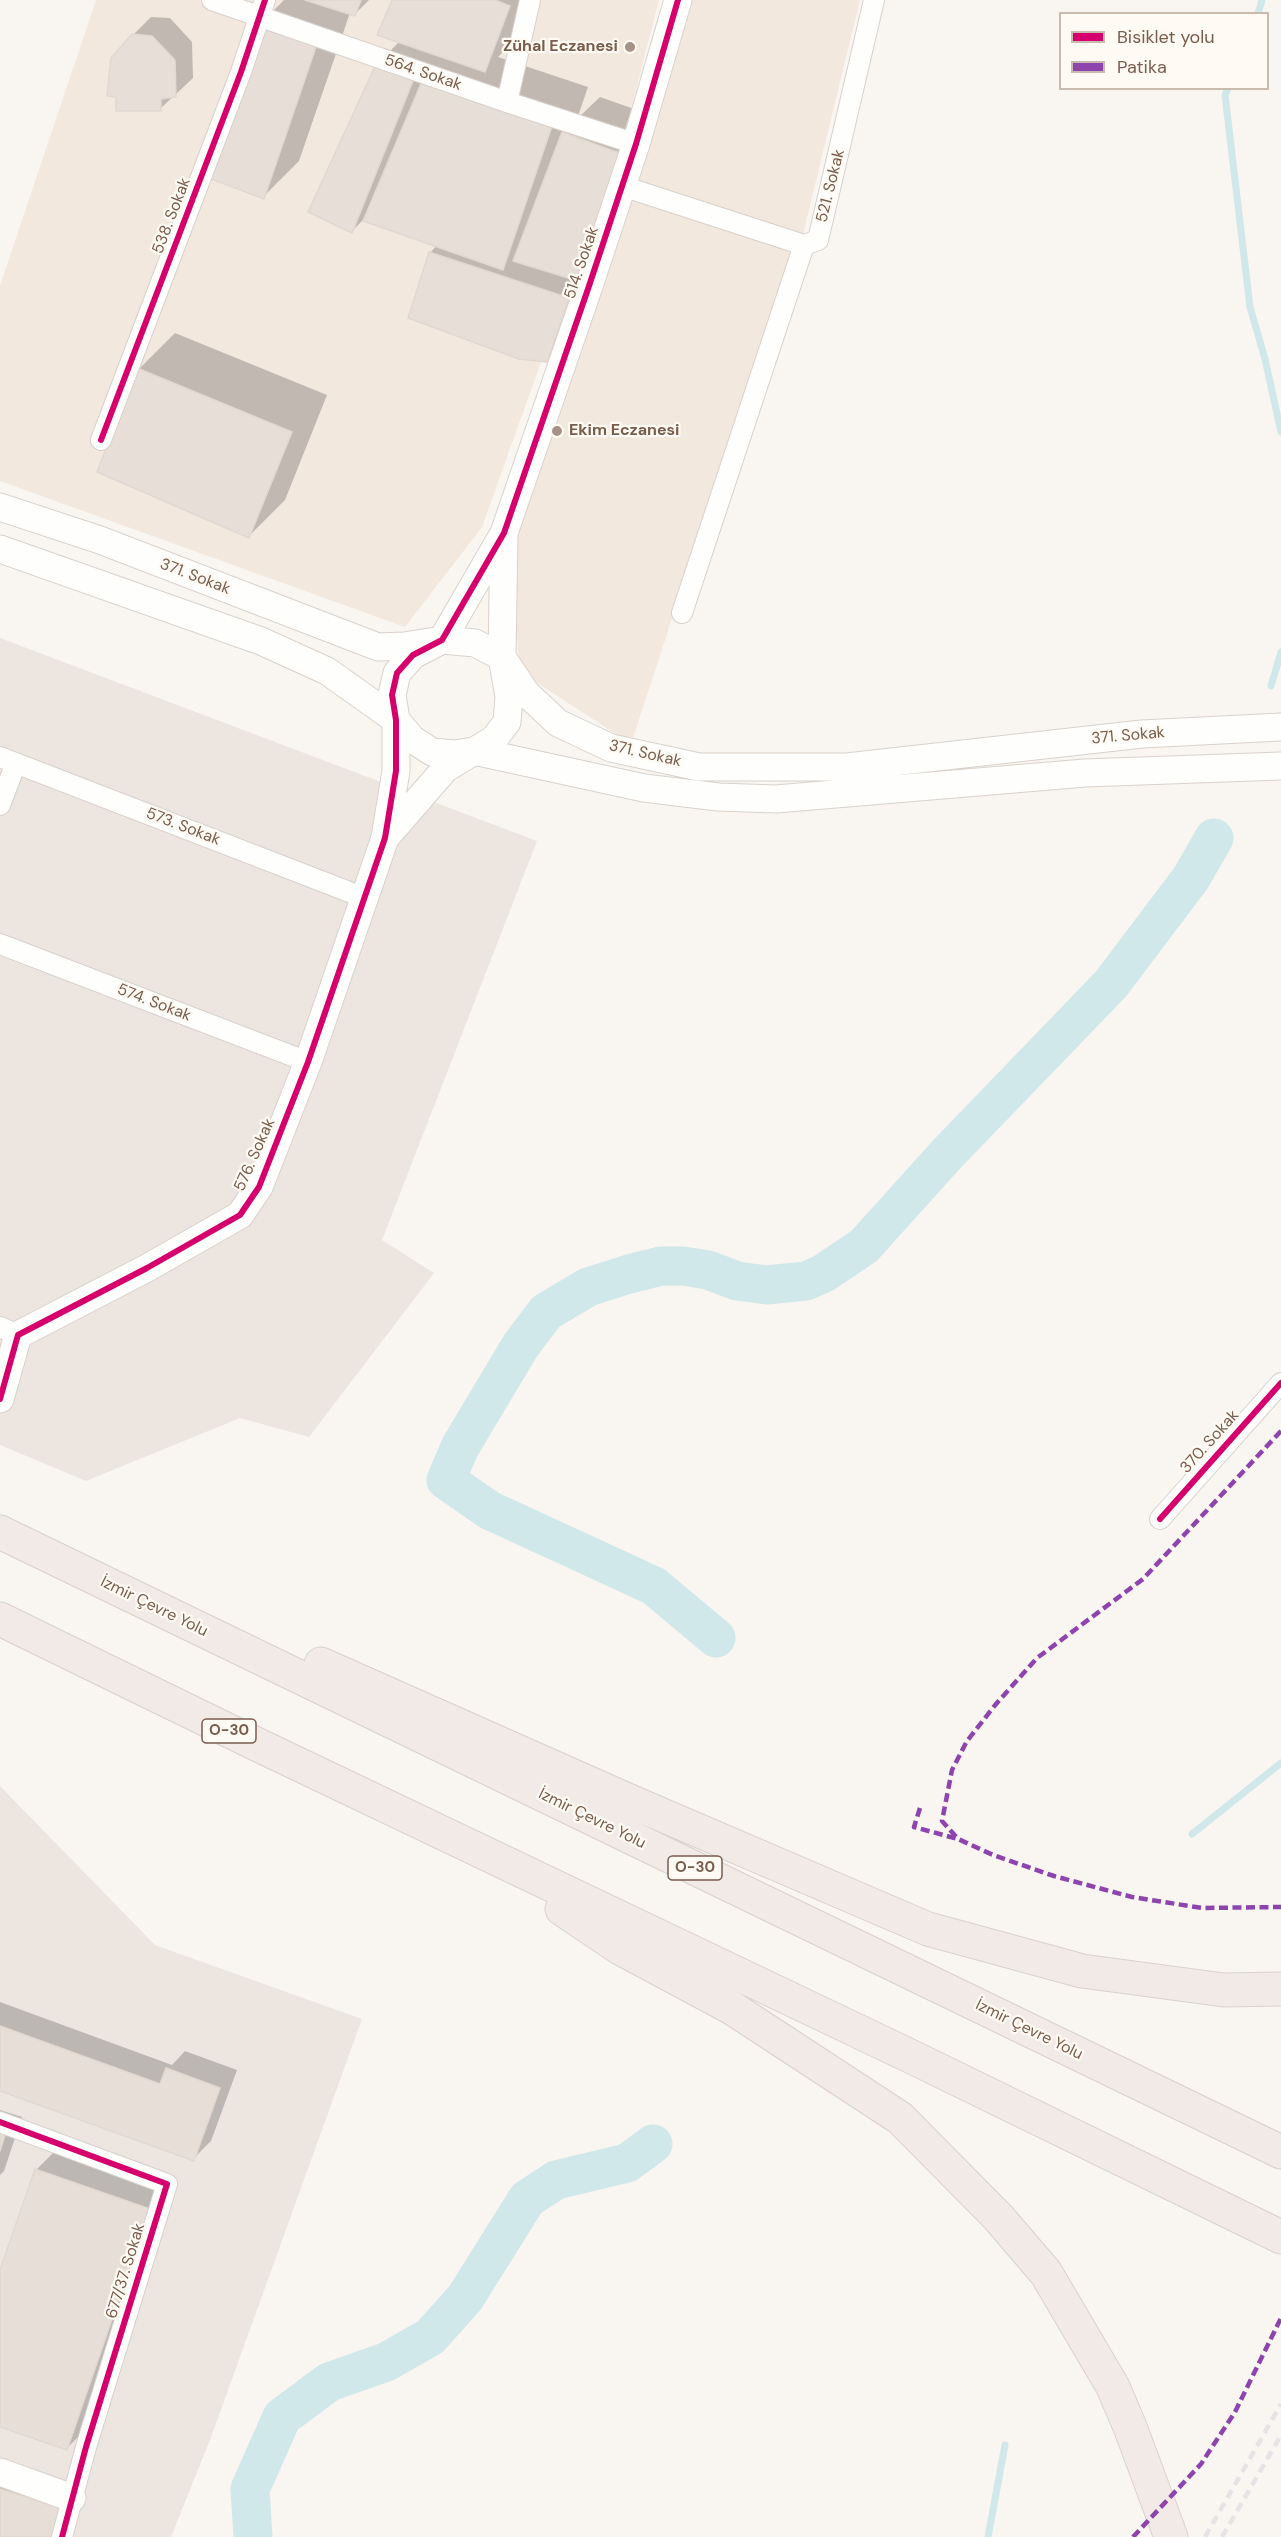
<!DOCTYPE html>
<html>
<head>
<meta charset="utf-8">
<style>
  body { margin:0 }
  #map { position:relative; width:1281px; height:2537px; overflow:hidden; background:#f9f5f0; font-family:"DM Sans",sans-serif }
  canvas { display:block }
  .legend { position:absolute; left:1059px; top:12px; width:210px; height:78px; box-sizing:border-box; background:#fffaf3; border:2px solid #cabbb1; margin:0; padding:8px 10px; list-style:none; font-size:18px; color:#7a5c4d }
  .legend li { display:flex; align-items:center; gap:12px; height:30px }
  .legend b { width:30px; border:2px solid #cabbb1 }
</style>
</head>
<body>
<div id="map">
<canvas width="1281" height="2537"></canvas>
<ul class="legend">
<li><b style="height:8px;background:#d6006c"></b>Bisiklet yolu</li>
<li><b style="height:8px;background:#8e44ad"></b>Patika</li>
</ul>
</div>
<script>
const ctx = document.querySelector('canvas').getContext('2d');
ctx.lineJoin = 'round';
function paint(path, color) {
  ctx.fillStyle = color;
  ctx.fill(path, 'evenodd');
}
function shape(rows) {
  const path = new Path2D();
  for (const r of rows) {
    path.moveTo(r[0], r[1]);
    for (let i = 2; i < r.length; i += 2) path.lineTo(r[i], r[i + 1]);
  }
  return path;
}
function strokePath(path, color, width, dash) {
  ctx.strokeStyle = color;
  ctx.lineWidth = width;
  ctx.lineCap = dash ? 'butt' : 'round';
  ctx.setLineDash(dash || []);
  ctx.stroke(path);
}
function drawText(font, color, halo, rows, align = 'center') {
  ctx.font = font + ' "DM Sans",sans-serif';
  ctx.lineWidth = 4.5;
  ctx.setLineDash([]);
  ctx.textBaseline = 'middle';
  ctx.strokeStyle = halo;
  ctx.fillStyle = color;
  for (const [text, x, y, turn = 0] of rows) {
    ctx.save();
    ctx.translate(x, y);
    ctx.rotate((+turn || 0) * Math.PI / 180);
    ctx.textAlign = isNaN(turn) ? turn : align;
    if (halo) ctx.strokeText(text, 0, 0);
    ctx.fillText(text, 0, 0);
    ctx.restore();
  }
}
paint(shape([
  [96,0,659,0,630,113,482,527,405,627,0,481,0,286],
  [683,0,860,0,803,234,629,183],
  [626,197,792,252,631,744,519,671,512,534]
]), '#f2e8de');
paint(shape([
  [0,638,537,841,382,1240,434,1273,309,1437,240,1418,86,1481,0,1445],
  [0,1786,155,1945,362,2019,210,2440,171,2537,0,2537]
]), '#ede5e0');
paint(shape([
  [284,0,369,0,355,14,350,13,299,161,263,197,263,21],
  [393,0,534,0,521,34,498,57,588,87,577,119,600,97,657,117,582,324,546,360,430,253,437,245,363,220,352,231,378,63,400,41],
  [151,17,170,18,192,42,193,78,160,109,133,35],
  [175,333,327,395,285,500,249,536,139,369],
  [0,2002,172,2065,185,2051,237,2070,211,2141,193,2159,0,2089],
  [0,2110,22,2117,4,2171,0,2175],
  [54,2152,167,2191,84,2431,66,2449,0,2426,0,2275,36,2170],
  [0,2466,78,2490,0,2537]
]), '#0003');
strokePath(shape([
  [1258,14,1262,0],
  [1228,88,1225,95,1250,307,1265,359,1281,432],
  [1271,686,1281,652],
  [1192,1834,1281,1763],
  [988,2537,1005,2445]
]), '#d0e8ea', 7);
strokePath(shape([
  [716,1638,654,1586,489,1510,446,1480,460,1447,521,1345,546,1312,588,1287,629,1274,661,1266,683,1266,708,1270,737,1281,767,1285,806,1281,824,1273,864,1246,947,1154,1111,984,1191,878,1214,838],
  [253,2537,250,2489,282,2417,329,2382,386,2362,430,2337,465,2298,527,2199,556,2180,627,2163,653,2144]
]), '#d0e8ea', 39);
const building = shape([
  [305,0,361,0,355,16,305,0],
  [392,0,495,0,510,6,485,72,377,35,392,0],
  [261,20,318,41,264,199,206,177,261,20],
  [132,34,152,36,175,60,176,97,161,99,161,111,116,111,116,97,107,96,111,58,132,34],
  [377,62,415,76,352,233,308,212,377,62],
  [423,79,553,123,503,270,363,221,423,79],
  [562,132,622,154,578,281,513,261,562,132],
  [429,252,569,298,547,362,519,359,408,318,429,252],
  [137,368,292,432,249,538,97,472,137,368],
  [0,2026,160,2084,166,2068,220,2088,194,2161,0,2091,0,2026],
  [0,2133,5,2135,0,2151,0,2133],
  [35,2169,150,2209,67,2450,0,2427,0,2270,35,2169],
  [0,2489,62,2508,53,2537,0,2537,0,2489]
]);
paint(building, '#e6ded7');
strokePath(building, '#e2d8d2', 1.5);
const street = shape([
  [212,0,507,102,636,144],
  [507,102,530,0],
  [622,186,804,245,818,240,874,0],
  [101,440,241,72,265,0],
  [682,613,804,245],
  [0,757,365,898],
  [0,805,16,763],
  [0,944,308,1062],
  [0,1327,18,1335],
  [1160,1519,1281,1383],
  [0,2122,167,2184,86,2447,62,2537]
]);
const secondary = shape([
  [0,507,100,540,378,647,404,646,442,640,475,643,502,657,526,693,558,723,611,748,699,767,847,767,1142,734,1281,727],
  [0,549,261,641,327,671,396,720,412,739,432,752,454,754,474,751,644,788,718,797,776,799,1085,773,1281,766],
  [386,837,445,769,494,739,507,722,509,697,502,657,504,534],
  [0,1399,18,1335,147,1268,240,1215,259,1187,308,1062,385,838,396,771,396,720,392,695,397,673,413,655,442,640,504,533,589,286,636,144,678,0],
  [0,2472,72,2498]
]);
const highway = shape([
  [0,1532,1281,2152],
  [0,1619,254,1743,910,2056,1281,2237],
  [321,1664,632,1802,928,1929,1082,1971,1224,1990,1281,1989],
  [562,1909,620,1948,732,2008,900,2118,998,2217,1046,2273,1113,2387,1130,2427,1171,2537]
]);
strokePath(street, '#d7d1cb', 22);
strokePath(secondary, '#d9d2cb', 29);
strokePath(highway, '#dad1cc', 35);
strokePath(street, '#fefefd', 20);
strokePath(secondary, '#fefefd', 27);
strokePath(highway, '#f2eae7', 33);
strokePath(shape([
  [1205,2537,1281,2404],
  [1222,2537,1281,2435]
]), '#e6e3e7', 4.5, [9, 6]);
strokePath(shape([
  [1281,1431,1143,1579,1037,1658,996,1704,967,1741,952,1770,942,1821,958,1839,993,1855,1054,1876,1132,1897,1202,1908,1281,1907],
  [920,1808,914,1827,958,1839],
  [1133,2537,1201,2464,1235,2412,1281,2318]
]), '#8e44ad', 4.5, [9, 4.5]);
strokePath(shape([
  [101,440,241,72,265,0],
  [0,1399,18,1335,147,1268,240,1215,259,1187,308,1062,385,838,396,771,396,720,392,695,397,673,413,655,442,640,504,533,589,286,636,144,678,0],
  [1160,1519,1281,1383],
  [0,2122,167,2184,86,2447,62,2537]
]), '#d6006c', 6);
for (const [x, y, r, color] of [
  [630,47,6,"#a69286"],
  [557,431,6,"#a69286"]
]) {
  const dot = new Path2D();
  dot.arc(x, y, r, 0, 2 * Math.PI);
  ctx.fillStyle = color;
  ctx.fill(dot);
  strokePath(dot, '#fffaf3', 2);
}
for (const [x, y, w] of [
  [229,1731,54],
  [695,1868,54]
]) {
  const box = new Path2D();
  box.roundRect(x - w / 2, y - 12, w, 24, 4.5);
  ctx.fillStyle = '#fffaf3';
  ctx.fill(box);
  strokePath(box, '#7a5c4d', 1.5);
}
drawText('bold 15px', '#7a5c4d', null, [
  ["O-30",229,1731],
  ["O-30",695,1868]
]);
drawText('bold 16px', '#7a5c4d', '#fffaf3', [
  ["Zühal Eczanesi",618,47],
  ["Ekim Eczanesi",569,431,"left"]
], 'right');
drawText('16px', '#7a5c4d', '#fffaf3', [
  ["564. Sokak",423,73,19],
  ["521. Sokak",831,186,-76],
  ["538. Sokak",172,216,-69],
  ["514. Sokak",582,263,-71],
  ["371. Sokak",195,577,21],
  ["371. Sokak",1128,736,-5],
  ["371. Sokak",645,754,13],
  ["573. Sokak",183,827,21],
  ["574. Sokak",154,1003,21],
  ["576. Sokak",255,1155,-66],
  ["370. Sokak",1210,1442,-48],
  ["İzmir Çevre Yolu",154,1607,26],
  ["İzmir Çevre Yolu",592,1819,26],
  ["İzmir Çevre Yolu",1029,2030,26],
  ["677/37. Sokak",126,2271,-73]
]);
</script>
</body>
</html>
